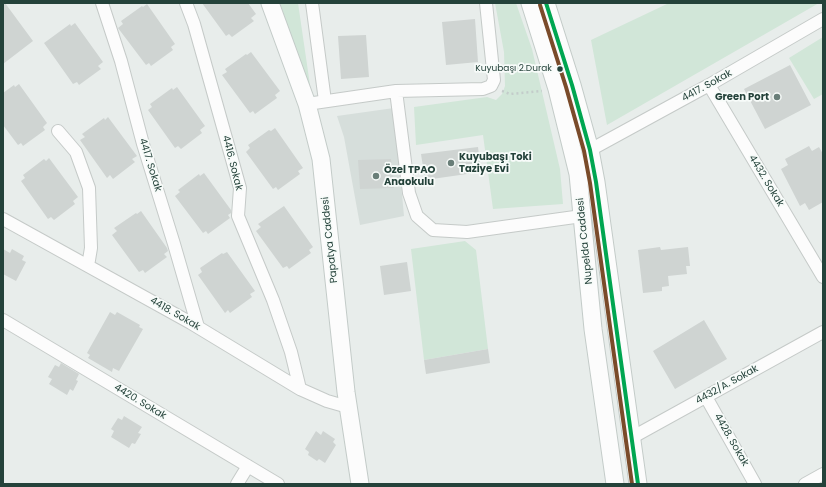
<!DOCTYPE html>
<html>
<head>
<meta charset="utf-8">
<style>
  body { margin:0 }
  #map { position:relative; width:826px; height:487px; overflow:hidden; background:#e8edeb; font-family:Poppins,sans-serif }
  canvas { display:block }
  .frame { position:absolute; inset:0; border:4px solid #24423a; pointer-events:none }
</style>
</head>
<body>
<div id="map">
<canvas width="826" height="487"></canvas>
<div class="frame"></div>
</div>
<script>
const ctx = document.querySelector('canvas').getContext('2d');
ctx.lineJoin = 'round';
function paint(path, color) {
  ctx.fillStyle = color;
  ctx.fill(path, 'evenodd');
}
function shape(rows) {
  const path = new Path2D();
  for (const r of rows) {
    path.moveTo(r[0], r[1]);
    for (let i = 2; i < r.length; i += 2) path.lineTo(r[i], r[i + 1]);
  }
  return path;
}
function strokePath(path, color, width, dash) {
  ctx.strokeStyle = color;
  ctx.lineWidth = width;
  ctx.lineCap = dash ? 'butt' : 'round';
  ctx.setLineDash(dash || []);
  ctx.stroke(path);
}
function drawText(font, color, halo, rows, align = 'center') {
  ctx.font = font + ' Poppins,sans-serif';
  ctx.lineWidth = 3.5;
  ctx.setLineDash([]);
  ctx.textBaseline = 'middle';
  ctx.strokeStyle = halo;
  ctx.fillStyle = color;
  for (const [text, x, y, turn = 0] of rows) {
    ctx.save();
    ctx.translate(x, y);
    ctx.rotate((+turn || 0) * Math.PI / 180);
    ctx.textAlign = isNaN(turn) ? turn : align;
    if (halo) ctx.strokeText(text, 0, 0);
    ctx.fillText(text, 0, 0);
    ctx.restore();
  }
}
paint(shape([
  [394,108,404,216,360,225,344,137,337,116]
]), '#d6dedb');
paint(shape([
  [280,3,298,3,310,85,308,86],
  [495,3,516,3,532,49,560,169,563,204,493,209,483,135,416,145,414,107,487,97,496,100,502,94,505,86,504,52],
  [669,3,819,3,607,125,591,40],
  [823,37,823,94,814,99,789,58],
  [465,241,476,250,488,349,424,360,411,249]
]), '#d1e6d8');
paint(shape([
  [3,3,5,3,33,41,3,64],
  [202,3,248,3,256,14,251,18,254,21,232,37,229,34,226,36],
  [147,4,175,44,171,47,173,50,151,66,149,63,146,65,118,28,123,24,121,21,142,6,143,7],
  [475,19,478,62,446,65,442,22],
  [75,23,103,62,98,66,101,69,79,85,77,82,73,84,44,43,70,24,71,26],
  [366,35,369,77,341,79,338,36],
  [251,52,280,91,275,95,277,98,255,114,253,111,250,113,222,75,227,72,225,69,246,54,247,55],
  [790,65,811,105,765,129,744,89],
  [19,84,47,123,43,127,45,130,23,146,21,143,18,145,3,125,3,93,14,85,15,87],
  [177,87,205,126,200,130,202,133,181,149,178,146,175,148,148,110,152,107,150,104,172,88,173,90],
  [108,117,137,156,132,159,135,162,113,179,110,175,107,178,80,140,85,137,82,134,104,118,105,120],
  [275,128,303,168,298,171,300,174,278,190,276,187,273,189,246,152,250,148,248,145,269,130,271,131],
  [809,146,812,151,819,147,823,154,823,202,809,210,805,203,800,206,781,169,788,165,785,159],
  [478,147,481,172,425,180,421,154],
  [49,158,78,197,73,201,75,204,54,220,51,217,48,219,21,181,25,178,23,175,44,159,46,161],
  [391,159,394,188,360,189,358,160],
  [204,173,231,210,231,213,228,215,230,218,208,234,206,231,203,233,175,196,180,192,178,190,199,174,200,176],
  [284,206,313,247,309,250,311,253,289,269,287,266,283,268,256,231,261,227,258,224],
  [141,211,167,248,168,251,164,254,167,257,145,273,143,270,139,272,112,235,117,231,114,228,136,213,137,214],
  [660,247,661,250,688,247,690,266,686,266,687,274,668,276,669,286,662,287,662,291,643,293,638,250],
  [3,249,10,253,12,249,24,256,22,260,26,262,16,281,3,274],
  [227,252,255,291,250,294,252,297,230,313,228,310,225,313,198,275,202,272,200,268,222,253,223,254],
  [407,262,411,291,384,295,380,266],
  [110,312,115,315,117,312,140,325,139,327,143,329,119,371,113,368,112,372,88,358,90,355,87,353],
  [704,320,727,359,675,389,653,351],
  [488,349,490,363,426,374,424,360],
  [61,363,79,374,76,380,78,381,73,391,70,389,67,395,49,384,52,379,48,377,55,365,59,367],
  [124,416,142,427,138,433,141,434,135,444,132,443,129,448,111,437,114,431,111,429,118,418,122,420],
  [316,431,321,435,323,431,335,439,333,442,336,445,325,463,319,459,317,461,308,455,309,452,305,449]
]), '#cfd4d2');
const street = shape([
  [102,3,121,61,143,144,174,244,198,327],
  [186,3,194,24,240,188,238,216,273,300,291,352,300,389],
  [312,3,325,101],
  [709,85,823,277],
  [396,91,409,193,417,216,433,230,467,232,582,216],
  [307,104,396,91,483,89,491,86,494,80,486,3],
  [58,131,76,152,89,188,91,248,88,266],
  [590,150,709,85,823,19],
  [3,219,191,323,300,389,327,401,348,407],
  [3,320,278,484],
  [706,397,755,484],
  [631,438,823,332],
  [237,484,248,466],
  [805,484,823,474]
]);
const secondary = shape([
  [270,3,307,104,321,159,346,392,360,484],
  [530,3,557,89,578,174,593,329,615,484],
  [546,3,572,85,590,150,596,182,638,484]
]);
strokePath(street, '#c5cac8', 14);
strokePath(secondary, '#c3cbc8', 19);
strokePath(shape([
  [502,91,510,94,542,91]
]), '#c3ccca', 2.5, [2, 3]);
strokePath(street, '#fcfcfc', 12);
strokePath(secondary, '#fcfcfc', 17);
strokePath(shape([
  [546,3,572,85,590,150,596,182,638,484]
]), '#00a651', 4);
strokePath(shape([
  [540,5,566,87,584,151,590,183,632,484]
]), '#7a4b2a', 4);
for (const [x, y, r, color] of [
  [560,69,3.5,"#24423a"],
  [777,97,4,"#697e78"],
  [451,163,4,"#697e78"],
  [376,176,4,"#697e78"]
]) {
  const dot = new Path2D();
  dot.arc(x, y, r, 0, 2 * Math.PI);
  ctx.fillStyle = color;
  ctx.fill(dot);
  strokePath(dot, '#f7fbf9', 1.5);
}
drawText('9px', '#24423a', '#f7fbf9', [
  ["Kuyubaşı 2.Durak",552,69]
], 'right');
drawText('10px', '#24423a', '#f7fbf9', [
  ["4417. Sokak",707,86,-29],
  ["4416. Sokak",232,163,76],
  ["4417. Sokak",150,165,73],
  ["4432. Sokak",766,181,59],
  ["Papatya Caddesi",330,240,-96],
  ["Nupelda Caddesi",585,241,-96],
  ["4418. Sokak",175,314,30],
  ["4432/A. Sokak",727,385,-29],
  ["4420. Sokak",140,402,31],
  ["4428. Sokak",731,440,60]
]);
drawText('bold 10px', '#24423a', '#f7fbf9', [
  ["Green Port",769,97,"right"],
  ["Kuyubaşı Toki",459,157],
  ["Taziye Evi",459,169],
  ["Özel TPAO",384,170],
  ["Anaokulu",384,182]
], 'left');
</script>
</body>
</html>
